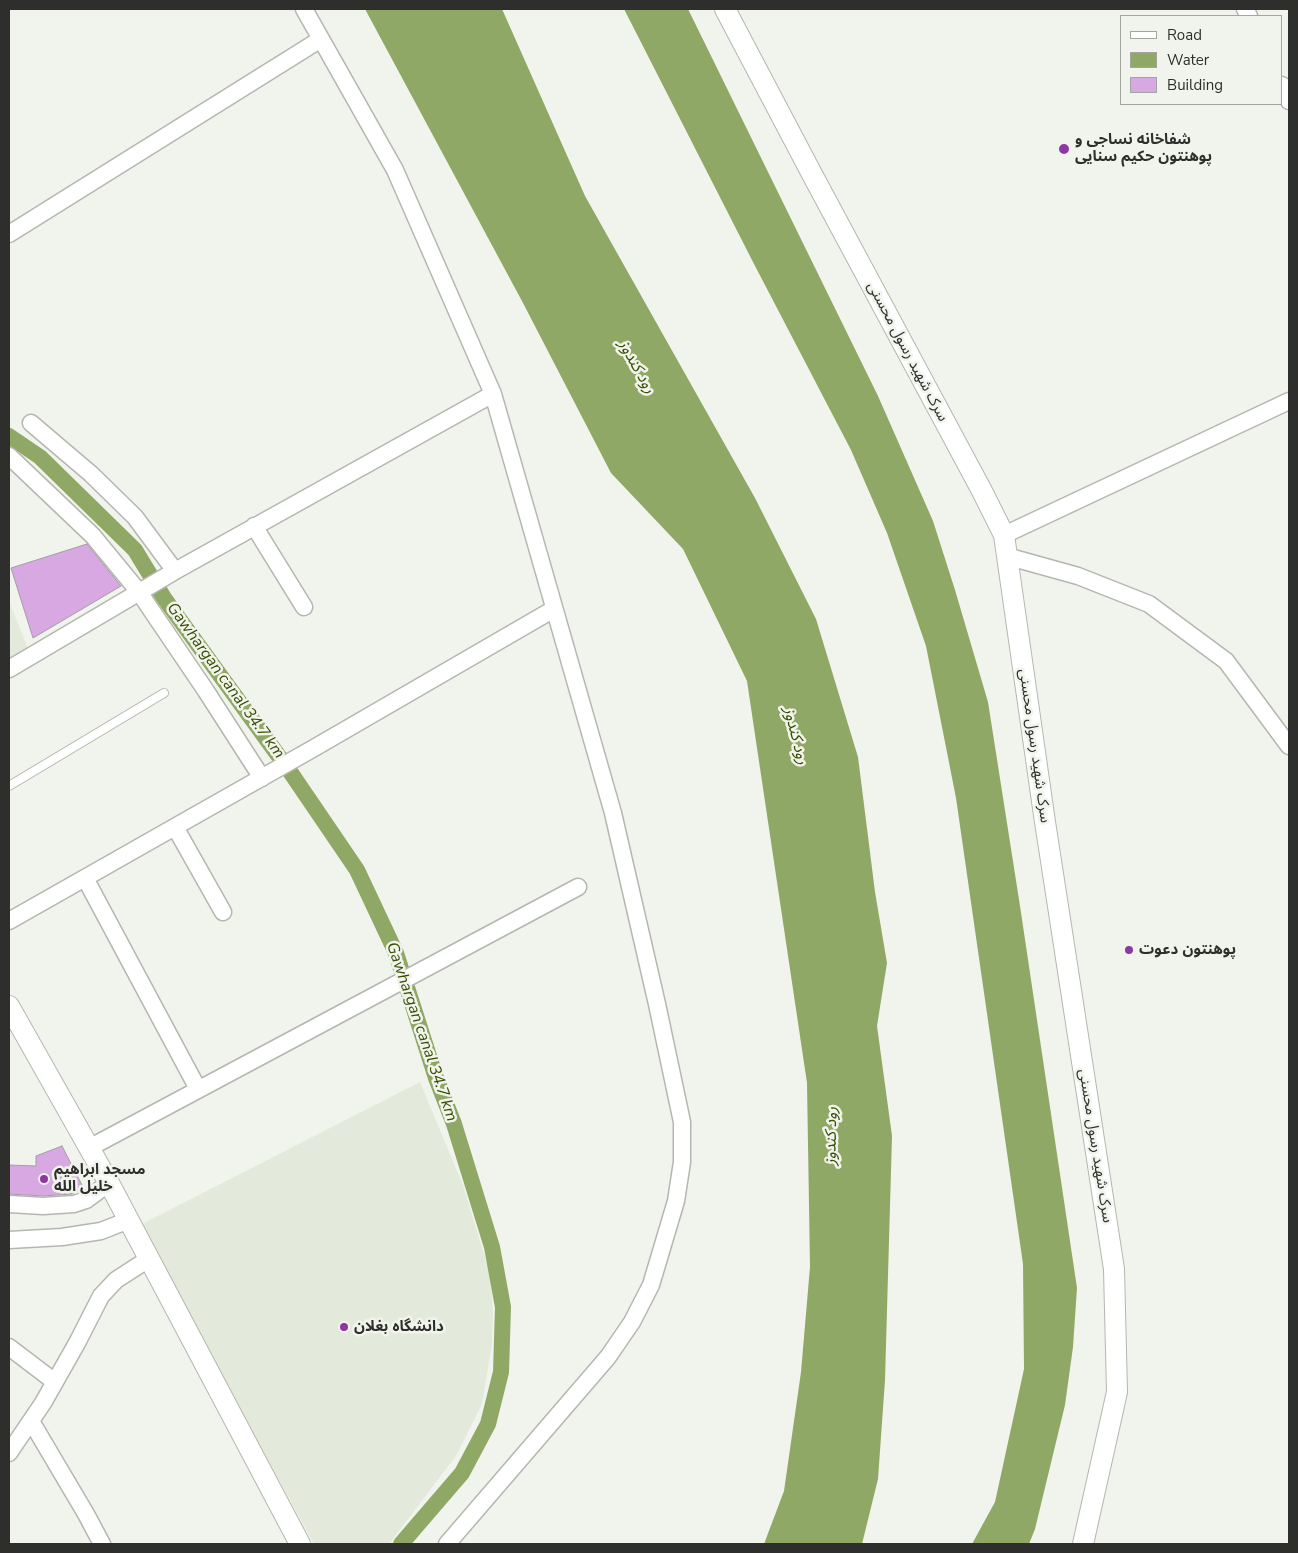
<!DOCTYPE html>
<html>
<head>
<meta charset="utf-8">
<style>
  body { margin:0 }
  #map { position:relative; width:1298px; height:1553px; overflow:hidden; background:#f1f4ec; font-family:"Nunito Sans",sans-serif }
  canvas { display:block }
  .frame { position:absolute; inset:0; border:10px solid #2e2f2c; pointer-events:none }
  .legend { position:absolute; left:1120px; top:15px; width:162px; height:90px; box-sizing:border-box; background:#f1f4ec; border:1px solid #a3a59f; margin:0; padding:6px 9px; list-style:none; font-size:15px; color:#2e2f2c }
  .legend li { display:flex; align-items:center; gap:10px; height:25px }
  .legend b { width:25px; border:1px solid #a3a59f }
</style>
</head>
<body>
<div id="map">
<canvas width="1298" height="1553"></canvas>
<div class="frame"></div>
<ul class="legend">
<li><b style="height:6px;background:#fff"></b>Road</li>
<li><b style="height:14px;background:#90a865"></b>Water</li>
<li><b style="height:14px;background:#d7a8e2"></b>Building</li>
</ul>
</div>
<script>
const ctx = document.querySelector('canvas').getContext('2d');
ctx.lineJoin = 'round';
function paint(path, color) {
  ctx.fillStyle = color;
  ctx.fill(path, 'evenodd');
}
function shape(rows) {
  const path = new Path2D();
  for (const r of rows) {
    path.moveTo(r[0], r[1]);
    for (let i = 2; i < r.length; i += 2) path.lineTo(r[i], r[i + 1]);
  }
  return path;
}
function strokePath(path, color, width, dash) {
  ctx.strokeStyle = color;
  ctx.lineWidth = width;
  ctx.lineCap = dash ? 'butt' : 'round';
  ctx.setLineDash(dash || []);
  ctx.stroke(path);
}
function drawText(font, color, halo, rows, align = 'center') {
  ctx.font = font + ' "Nunito Sans","Noto Sans Arabic",sans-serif';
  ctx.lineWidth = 5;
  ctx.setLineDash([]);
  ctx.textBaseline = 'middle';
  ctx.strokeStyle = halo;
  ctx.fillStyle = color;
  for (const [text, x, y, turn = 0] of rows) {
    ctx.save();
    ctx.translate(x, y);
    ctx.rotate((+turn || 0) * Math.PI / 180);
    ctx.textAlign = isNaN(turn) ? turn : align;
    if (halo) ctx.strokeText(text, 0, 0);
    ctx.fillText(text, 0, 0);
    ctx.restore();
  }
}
paint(shape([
  [9,601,29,651,9,662],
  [420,1082,463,1185,490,1274,493,1311,492,1344,482,1404,456,1456,389,1544,314,1544,140,1225]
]), '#e4eadb');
paint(shape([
  [365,9,502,9,585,196,755,498,816,619,858,757,875,892,887,963,877,1026,892,1136,885,1380,878,1479,862,1544,764,1544,784,1491,801,1372,810,1267,807,1083,747,681,683,549,611,473,523,303],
  [624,9,688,9,878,396,933,521,955,590,988,702,1020,906,1077,1288,1073,1347,1065,1405,1035,1529,1029,1544,972,1544,995,1502,1024,1369,1023,1264,956,798,926,646,887,533,851,450,754,264]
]), '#90a865');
strokePath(shape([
  [9,436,40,457,135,550,164,598,291,773,357,870,396,953,436,1078,454,1124,492,1247,503,1307,501,1372,488,1424,462,1473,401,1544]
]), '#90a865', 16);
const building = shape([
  [87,544,121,586,33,638,11,568,87,544],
  [62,1146,84,1189,72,1194,43,1196,9,1194,9,1165,36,1166,36,1156,62,1146]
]);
paint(building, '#d7a8e2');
strokePath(building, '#a39da4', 1);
const service = shape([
  [9,786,164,693]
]);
const minor = shape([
  [1245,9,1249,16],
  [1282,85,1289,101],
  [9,234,321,39],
  [31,423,91,474,135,517,175,571],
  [9,456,93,536,139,592,206,691,262,778],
  [254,526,304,607],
  [1004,535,1289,401],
  [1006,556,1078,576,1149,604,1226,661,1289,746],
  [9,669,175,571,493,394,395,170,304,9],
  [175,827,223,912],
  [85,878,198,1089],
  [9,921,314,748,554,609],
  [89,1148,578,887],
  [9,1204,43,1206,74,1204,86,1200,109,1183],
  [9,1240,62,1237,101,1231,129,1220],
  [9,1347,55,1382],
  [31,1421,86,1514,102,1544],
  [9,1453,43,1403,77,1343,101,1296,116,1280,150,1258],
  [447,1544,608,1357,632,1322,651,1285,676,1201,682,1162,682,1122,657,1004,613,813,493,394]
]);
const tertiary = shape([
  [725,9,813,176,982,491,1004,535,1045,822,1114,1269,1117,1392,1083,1544],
  [9,1006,109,1183,300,1544]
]);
strokePath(service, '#b4b7af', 10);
strokePath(minor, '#b4b7af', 19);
strokePath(tertiary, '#b4b7af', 22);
strokePath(service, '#fff', 8);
strokePath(minor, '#fff', 16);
strokePath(tertiary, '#fff', 20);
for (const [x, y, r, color] of [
  [1064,149,6,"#8e36a1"],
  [1129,950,5,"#8e36a1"],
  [44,1179,5,"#8e36a1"],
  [344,1327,5,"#8e36a1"]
]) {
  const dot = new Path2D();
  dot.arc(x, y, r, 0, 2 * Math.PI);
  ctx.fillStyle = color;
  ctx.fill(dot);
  strokePath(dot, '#f1f4ec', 2);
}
drawText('bold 15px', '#2e2f2c', '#f1f4ec', [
  ["شفاخانه نساجی و",1075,140],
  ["پوهنتون حکیم سنایی",1075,157],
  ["پوهنتون دعوت",1139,950],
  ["مسجد ابراهیم",54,1170],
  ["خلیل الله",54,1187],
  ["دانشگاه بغلان",354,1327]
], 'left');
drawText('15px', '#2e2f2c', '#f1f4ec', [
  ["سرک شهید رسول محسنی",907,352,62],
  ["سرک شهید رسول محسنی",1034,746,82],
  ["سرک شهید رسول محسنی",1095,1146,81]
]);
drawText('italic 16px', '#394d00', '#f1f4ec', [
  ["رود کندوز",636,367,61],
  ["Gawhargan canal 34.7 km",225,681,54],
  ["رود کندوز",795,736,76],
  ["Gawhargan canal 34.7 km",421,1032,71],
  ["رود کندوز",832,1136,-89]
]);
</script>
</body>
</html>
